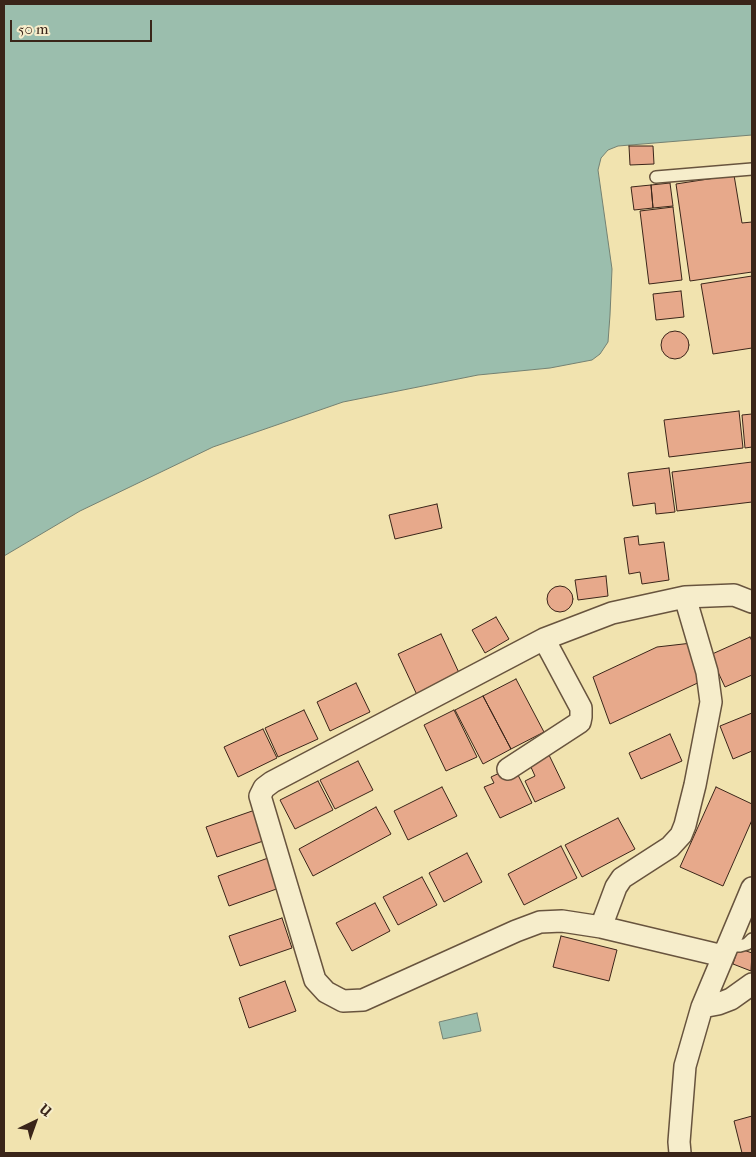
<!DOCTYPE html>
<html>
<head>
<meta charset="utf-8">
<style>
  body { margin:0 }
  #map { position:relative; width:756px; height:1157px; overflow:hidden; background:#f1e3af; font-family:"IM FELL French Canon",serif }
  canvas { display:block }
  .frame { position:absolute; inset:0; border:5px solid #3a2519; pointer-events:none }
  .north { position:absolute; left:10px; top:1097px; width:50px; height:50px; -webkit-text-stroke:4px #f6edcb; paint-order:stroke; rotate:42deg; font-size:14px; font-weight:700; line-height:20px; text-align:center; color:#3a2519 }
  .north::after { content:''; display:block; margin:auto; width:18px; height:22px; background:#3a2519; clip-path:polygon(50% 0,100% 100%,50% 72%,0 100%) }
  .scale { position:absolute; left:10px; top:20px; width:142px; height:22px; box-sizing:border-box; border:2px solid #3a2519; border-top:0; padding-left:6px; font-size:15px; line-height:18px; white-space:nowrap; color:#3a2519; -webkit-text-stroke:4px #f6edcb; paint-order:stroke }
</style>
</head>
<body>
<div id="map">
<canvas width="756" height="1157"></canvas>
<div class="frame"></div>
<div class="north">U</div>
<div class="scale">50 m</div>
</div>
<script>
const ctx = document.querySelector('canvas').getContext('2d');
ctx.lineJoin = 'round';
function paint(path, color) {
  ctx.fillStyle = color;
  ctx.fill(path, 'evenodd');
}
function shape(rows) {
  const path = new Path2D();
  for (const r of rows) {
    if (r.length === 3) {
      path.moveTo(r[0] + r[2], r[1]);
      path.arc(r[0], r[1], r[2], 0, 2 * Math.PI);
      continue;
    }
    path.moveTo(r[0], r[1]);
    for (let i = 2; i < r.length; i += 2) path.lineTo(r[i], r[i + 1]);
  }
  return path;
}
function strokePath(path, color, width, dash) {
  ctx.strokeStyle = color;
  ctx.lineWidth = width;
  ctx.lineCap = dash ? 'butt' : 'round';
  ctx.setLineDash(dash || []);
  ctx.stroke(path);
}
const water = shape([
  [4,4,752,4,752,135,618,146,608,150,601,158,598,170,612,269,610,315,608,342,600,354,592,360,550,368,478,375,343,402,213,447,80,511,4,556,4,4],
  [477,1013,481,1031,443,1039,439,1022,477,1013]
]);
paint(water, '#9bbead');
strokePath(water, '#748172', 1);
const building = shape([
  [629,146,653,146,654,164,630,165,629,146],
  [734,175,742,223,752,222,752,272,690,281,676,184,734,175],
  [670,183,673,206,653,208,651,185,670,183],
  [651,185,653,208,634,210,631,187,651,185],
  [673,207,682,280,649,284,640,211,673,207],
  [752,276,752,348,713,354,701,284,752,276],
  [681,291,684,317,656,320,653,294,681,291],
  [675,345,14],
  [739,411,743,448,669,457,664,420,739,411],
  [752,414,752,447,745,448,742,415,752,414],
  [752,462,752,502,677,511,672,472,752,462],
  [669,468,675,512,656,514,655,503,633,506,628,473,669,468],
  [437,504,442,528,395,539,389,515,437,504],
  [638,536,639,545,664,542,669,580,642,584,640,572,629,574,624,538,638,536],
  [606,576,608,596,578,600,575,580,606,576],
  [560,599,13],
  [496,617,509,639,485,653,472,630,496,617],
  [441,634,460,675,417,695,398,654,441,634],
  [750,637,752,641,752,675,725,687,710,655,750,637],
  [692,643,704,680,610,724,593,677,657,647,692,643],
  [516,679,544,732,511,749,483,696,516,679],
  [356,683,370,712,330,731,317,702,356,683],
  [483,696,511,749,483,764,455,710,483,696],
  [304,710,318,739,278,757,265,728,304,710],
  [454,710,477,757,446,771,424,725,454,710],
  [752,713,752,751,733,759,720,726,752,713],
  [263,729,277,758,238,777,224,747,263,729],
  [670,734,682,761,641,779,629,753,670,734],
  [549,755,565,788,535,802,525,781,535,776,530,765,549,755],
  [358,761,373,790,335,809,320,780,358,761],
  [506,770,516,771,532,803,500,818,484,787,494,783,491,777,506,770],
  [318,781,333,810,295,829,280,800,318,781],
  [442,787,457,816,408,840,394,811,442,787],
  [716,787,752,804,752,820,723,886,680,867,716,787],
  [376,807,391,834,313,876,299,849,376,807],
  [258,809,269,839,217,857,206,827,258,809],
  [618,818,635,849,582,877,565,845,618,818],
  [561,846,577,878,524,905,508,874,561,846],
  [467,853,482,882,444,902,429,873,467,853],
  [271,857,282,887,229,906,218,876,271,857],
  [422,877,437,905,398,925,383,897,422,877],
  [375,903,390,931,352,951,336,923,375,903],
  [282,918,292,948,240,966,229,936,282,918],
  [561,936,617,950,609,981,553,967,561,936],
  [738,948,752,953,751,971,733,964,738,948],
  [285,981,296,1011,249,1028,239,998,285,981],
  [752,1116,752,1153,742,1153,734,1121,752,1116]
]);
paint(building, '#e7a98b');
strokePath(building, '#3a2519', 1);
const lane = shape([
  [656,177,752,169],
  [728,946,740,946,747,944,752,939]
]);
const street = shape([
  [508,769,574,726,580,722,581,717,581,708,544,639],
  [601,927,616,887,622,878,670,847,681,835,685,825,695,785,711,702,707,672,685,597],
  [723,956,601,927,562,921,540,922,516,931,363,1000,343,1001,326,992,315,980,260,796,264,788,272,782,544,639,612,613,685,597,734,595,752,602],
  [702,1007,718,1004,731,999,752,984],
  [680,1153,679,1142,685,1066,702,1007,752,888]
]);
strokePath(lane, '#68543e', 14);
strokePath(street, '#68543e', 24);
strokePath(lane, '#f6edcb', 11);
strokePath(street, '#f6edcb', 21);
</script>
</body>
</html>
